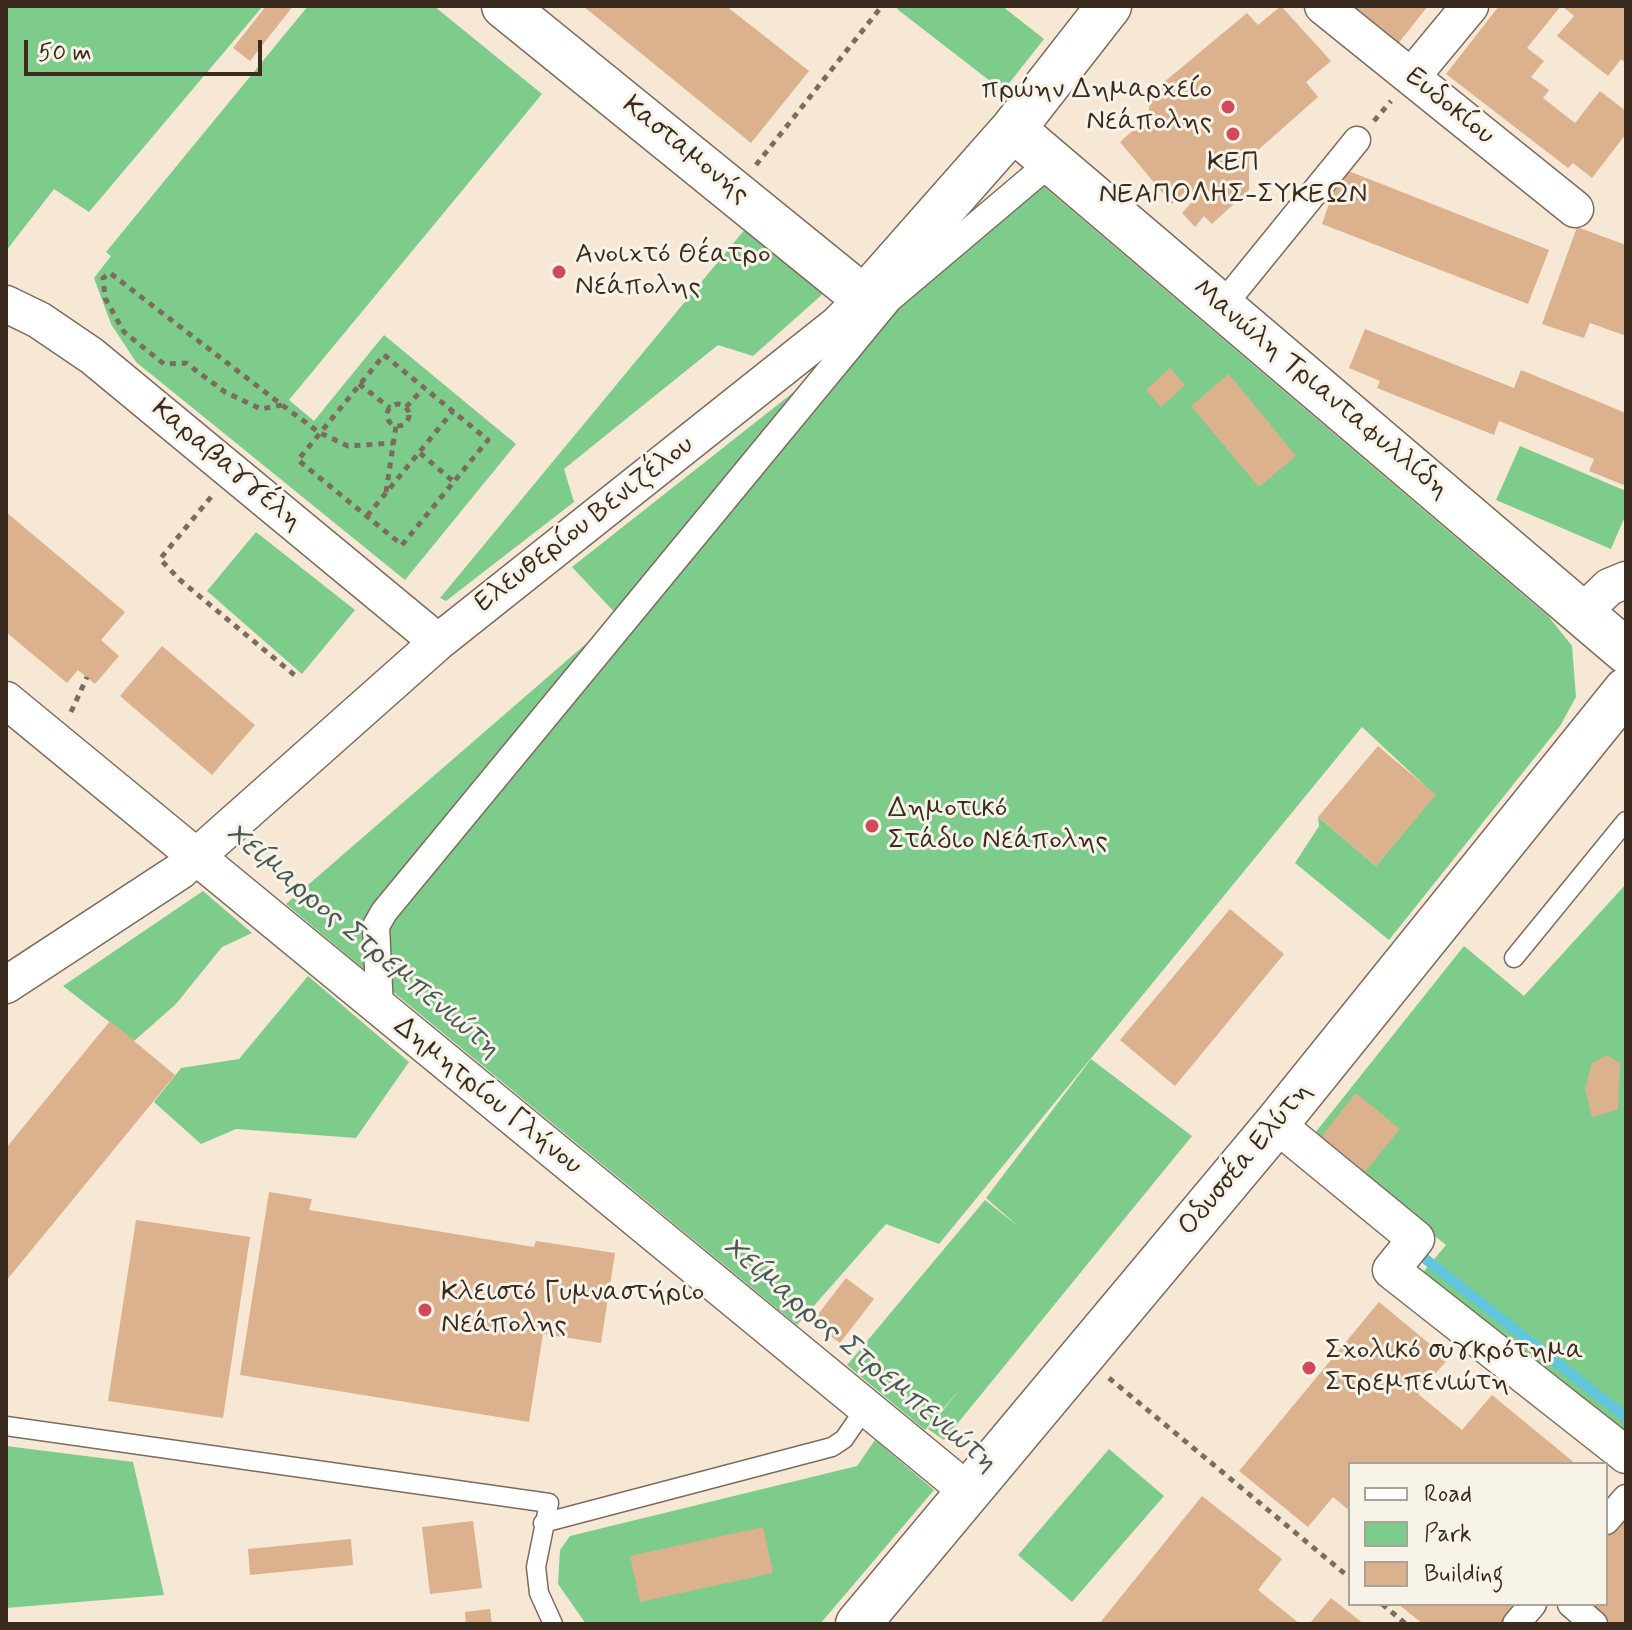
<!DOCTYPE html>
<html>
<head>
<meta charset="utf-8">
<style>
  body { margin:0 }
  #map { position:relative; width:1632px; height:1630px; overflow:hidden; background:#f6e8d5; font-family:Mynerve,sans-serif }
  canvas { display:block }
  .frame { position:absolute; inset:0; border:8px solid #3b2a1e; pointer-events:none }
  .legend { position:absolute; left:1348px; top:1462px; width:260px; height:144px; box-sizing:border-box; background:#f7f3e8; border:2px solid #aca397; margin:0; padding:10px 14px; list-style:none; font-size:24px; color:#3b2a1e }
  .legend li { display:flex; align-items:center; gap:16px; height:40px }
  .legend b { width:40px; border:2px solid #aca397 }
  .scale { position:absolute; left:24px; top:40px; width:238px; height:36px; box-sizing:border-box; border:4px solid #3b2a1e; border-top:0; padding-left:10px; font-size:24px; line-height:28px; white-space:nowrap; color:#3b2a1e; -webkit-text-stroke:6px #f7f3e8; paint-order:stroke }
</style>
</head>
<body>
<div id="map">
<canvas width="1632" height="1630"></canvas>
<div class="frame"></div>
<ul class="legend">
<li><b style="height:10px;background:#fff"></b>Road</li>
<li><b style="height:22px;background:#7dcc8c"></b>Park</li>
<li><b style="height:22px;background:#dbb28d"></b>Building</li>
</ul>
<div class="scale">50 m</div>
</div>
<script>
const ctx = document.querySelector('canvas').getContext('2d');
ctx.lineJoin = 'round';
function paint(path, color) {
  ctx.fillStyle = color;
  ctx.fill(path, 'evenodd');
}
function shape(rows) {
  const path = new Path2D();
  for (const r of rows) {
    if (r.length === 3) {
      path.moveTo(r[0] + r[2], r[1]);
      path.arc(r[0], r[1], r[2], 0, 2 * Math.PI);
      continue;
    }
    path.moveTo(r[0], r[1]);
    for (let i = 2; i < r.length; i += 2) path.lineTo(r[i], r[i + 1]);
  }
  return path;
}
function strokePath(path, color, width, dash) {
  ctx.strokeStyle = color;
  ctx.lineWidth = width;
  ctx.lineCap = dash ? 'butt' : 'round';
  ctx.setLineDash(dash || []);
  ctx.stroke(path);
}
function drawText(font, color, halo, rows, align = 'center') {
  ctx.font = font + ' Mynerve,sans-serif';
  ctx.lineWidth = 6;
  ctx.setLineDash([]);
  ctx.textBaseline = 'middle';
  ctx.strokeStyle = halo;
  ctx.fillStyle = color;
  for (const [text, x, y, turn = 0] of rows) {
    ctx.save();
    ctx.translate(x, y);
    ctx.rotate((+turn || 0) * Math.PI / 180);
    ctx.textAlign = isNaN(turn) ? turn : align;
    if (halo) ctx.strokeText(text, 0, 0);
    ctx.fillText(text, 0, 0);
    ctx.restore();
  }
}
paint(shape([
  [6,6,263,6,89,212,54,189,6,251],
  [308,6,434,6,542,94,289,400,314,421,384,335,516,444,405,580,136,362,111,324,94,278,111,256,106,252],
  [899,6,1002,6,1044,39,1003,91,897,9],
  [1042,185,1549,617,1572,646,1576,697,1560,726,1389,940,1295,863,1319,826,1318,817,1376,866,1435,795,1362,727,939,1244,886,1224,797,1325,386,986,381,925,887,318],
  [746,228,825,292,753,356,718,345,564,469,574,502,446,601,440,598],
  [809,380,374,919,365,970,286,904,618,616,572,567],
  [1520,446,1626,491,1626,514,1611,549,1496,500],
  [256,532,355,610,302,674,207,591],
  [1626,884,1626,1447,1415,1282,1446,1245,1311,1138,1464,946,1524,996],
  [203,891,252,933,222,947,176,1004,134,1041,63,986],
  [308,976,409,1062,356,1138,236,1129,201,1144,154,1102,181,1068,239,1059],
  [1091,1059,1192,1136,944,1440,928,1429,961,1388,925,1430,847,1365,985,1200,1019,1227,986,1198],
  [875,1440,934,1490,820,1624,586,1624,558,1584,560,1550,570,1536,857,1466],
  [6,1446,133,1462,164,1595,6,1608],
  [1109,1449,1164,1496,1072,1602,1018,1555]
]), '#7dcc8c');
strokePath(shape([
  [1414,1250,1626,1417]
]), '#61c5df', 10);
paint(shape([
  [266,6,293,6,250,61,233,48],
  [583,6,726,6,809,71,751,143],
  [1281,6,1331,61,1306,82,1318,97,1249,158,1249,190,1212,224,1204,216,1195,227,1182,213,1193,201,1184,193,1172,204,1120,142,1148,117,1151,93,1247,13,1258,25],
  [1348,6,1428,6,1397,45],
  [1499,6,1561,6,1527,48,1544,61,1531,77,1549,90,1543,98,1575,123,1600,91,1626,111,1626,134,1592,178,1573,163,1568,168,1446,74],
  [1562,6,1626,7,1626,63,1621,59,1608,76,1557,36,1574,16],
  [1341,168,1549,250,1528,304,1322,224],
  [1577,227,1626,245,1626,336,1590,323,1584,338,1542,324],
  [1365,329,1514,388,1521,370,1626,413,1626,486,1589,471,1594,459,1499,421,1494,435,1377,388,1380,381,1349,368],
  [1170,368,1185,385,1161,407,1146,390],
  [1229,374,1296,456,1259,487,1191,406],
  [6,512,125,612,101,640,119,656,95,684,78,670,67,683,6,632],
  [162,646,255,725,212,775,120,696],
  [1378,746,1436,795,1376,866,1318,817],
  [1230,909,1284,954,1175,1086,1120,1040],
  [110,1021,175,1075,6,1281,6,1148],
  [1607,1055,1620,1063,1618,1110,1592,1117,1585,1089,1592,1063],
  [1356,1093,1400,1129,1365,1172,1321,1137],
  [269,1192,312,1199,309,1210,534,1247,536,1241,615,1253,601,1343,543,1334,529,1422,240,1375],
  [136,1220,250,1237,223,1418,108,1401],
  [846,1278,874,1299,840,1343,812,1322],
  [1379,1302,1448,1359,1418,1394,1462,1430,1492,1395,1576,1464,1350,1464,1350,1511,1333,1497,1308,1527,1239,1471],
  [1202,1496,1282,1559,1258,1590,1300,1624,1099,1624],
  [1626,1507,1626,1624,1602,1624,1578,1604,1606,1604,1606,1531],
  [473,1521,482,1588,430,1594,422,1527],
  [763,1527,773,1573,640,1602,630,1556],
  [351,1539,353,1565,250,1575,248,1549],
  [1331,1598,1364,1624,1309,1624],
  [1398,1604,1520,1604,1503,1624,1423,1624],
  [490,1609,492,1624,466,1624,465,1612]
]), '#dbb28d');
const service = shape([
  [1514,958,1626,821],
  [6,1426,549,1503,536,1567,539,1593,553,1624],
  [543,1523,832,1447,844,1439,866,1407]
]);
const pedestrian = shape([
  [1222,306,1357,140],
  [380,1009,376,926,384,912,889,299,1051,162],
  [1606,1521,1626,1498],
  [1571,1604,1594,1624],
  [1516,1624,1533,1604]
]);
const minor = shape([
  [1323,6,1575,209],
  [1412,76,1470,6],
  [6,304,39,320,92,356,438,642],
  [1582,613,1609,587,1626,580],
  [6,700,970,1493],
  [6,985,180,871,438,642,838,324,864,298],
  [1276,1124,1416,1239,1391,1270,1626,1455]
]);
const tertiary = shape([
  [504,6,864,298,1013,129,1109,6],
  [1013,129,1626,651],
  [858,1624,1276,1124,1626,690]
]);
strokePath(service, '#7c6c5e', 21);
strokePath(pedestrian, '#7c6c5e', 29);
strokePath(minor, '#7c6c5e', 39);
strokePath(tertiary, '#7c6c5e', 47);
strokePath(shape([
  [1374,121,1391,101],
  [756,165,882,6],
  [384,355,488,440,402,545,298,460,384,355],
  [359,384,390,408],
  [398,415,11],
  [282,405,261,409,225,392,186,363,164,364,124,332,105,298,103,278,110,273,282,405,320,433,348,446,394,443],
  [406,407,424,388],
  [420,453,454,482],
  [386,492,396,426],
  [211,497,160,559,180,580,298,678],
  [367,516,453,411],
  [71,712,87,677],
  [1109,1378,1350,1578],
  [1382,1604,1406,1624]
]), '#7c6c5e', 5, [6, 6]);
strokePath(service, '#fff', 18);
strokePath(pedestrian, '#fff', 26);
strokePath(minor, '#fff', 36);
strokePath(tertiary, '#fff', 44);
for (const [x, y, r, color] of [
  [1228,107,8,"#d1495b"],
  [1233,134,8,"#d1495b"],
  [559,272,8,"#d1495b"],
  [872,826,8,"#d1495b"],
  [425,1310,8,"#d1495b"],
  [1309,1368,8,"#d1495b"]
]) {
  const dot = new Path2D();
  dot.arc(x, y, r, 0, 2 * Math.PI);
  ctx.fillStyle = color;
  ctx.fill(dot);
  strokePath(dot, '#f7f3e8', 3);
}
drawText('28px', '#3b2a1e', '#f7f3e8', [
  ["πρώην Δημαρχείο",1212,91,"right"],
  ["Νεάπολης",1212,123,"right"],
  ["ΚΕΠ",1233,164,"center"],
  ["ΝΕΑΠΟΛΗΣ-ΣΥΚΕΩΝ",1233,196,"center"],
  ["Ανοιχτό Θέατρο",575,256],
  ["Νεάπολης",575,288],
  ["Δημοτικό",888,810],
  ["Στάδιο Νεάπολης",888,842],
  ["Κλειστό Γυμναστήριο",441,1294],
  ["Νεάπολης",441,1326],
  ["Σχολικό συγκρότημα",1325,1352],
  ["Στρεμπενιώτη",1325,1384]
], 'left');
drawText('28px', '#3b2a1e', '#f7f3e8', [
  ["Ευδοκίου",1449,107,39],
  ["Κασταμονής",685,151,39],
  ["Μανώλη Τριανταφυλλίδη",1320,390,40],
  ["Καραβαγγέλη",226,466,40],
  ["Ελευθερίου Βενιζέλου",585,525,-38],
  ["Δημητρίου Γλήνου",487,1097,39],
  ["Οδυσσέα Ελύτη",1246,1160,-50]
]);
drawText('italic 30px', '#465858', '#f7f3e8', [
  ["Χείμαρρος Στρεμπενιώτη",362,942,40],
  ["Χείμαρρος Στρεμπενιώτη",859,1356,40]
]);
</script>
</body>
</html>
